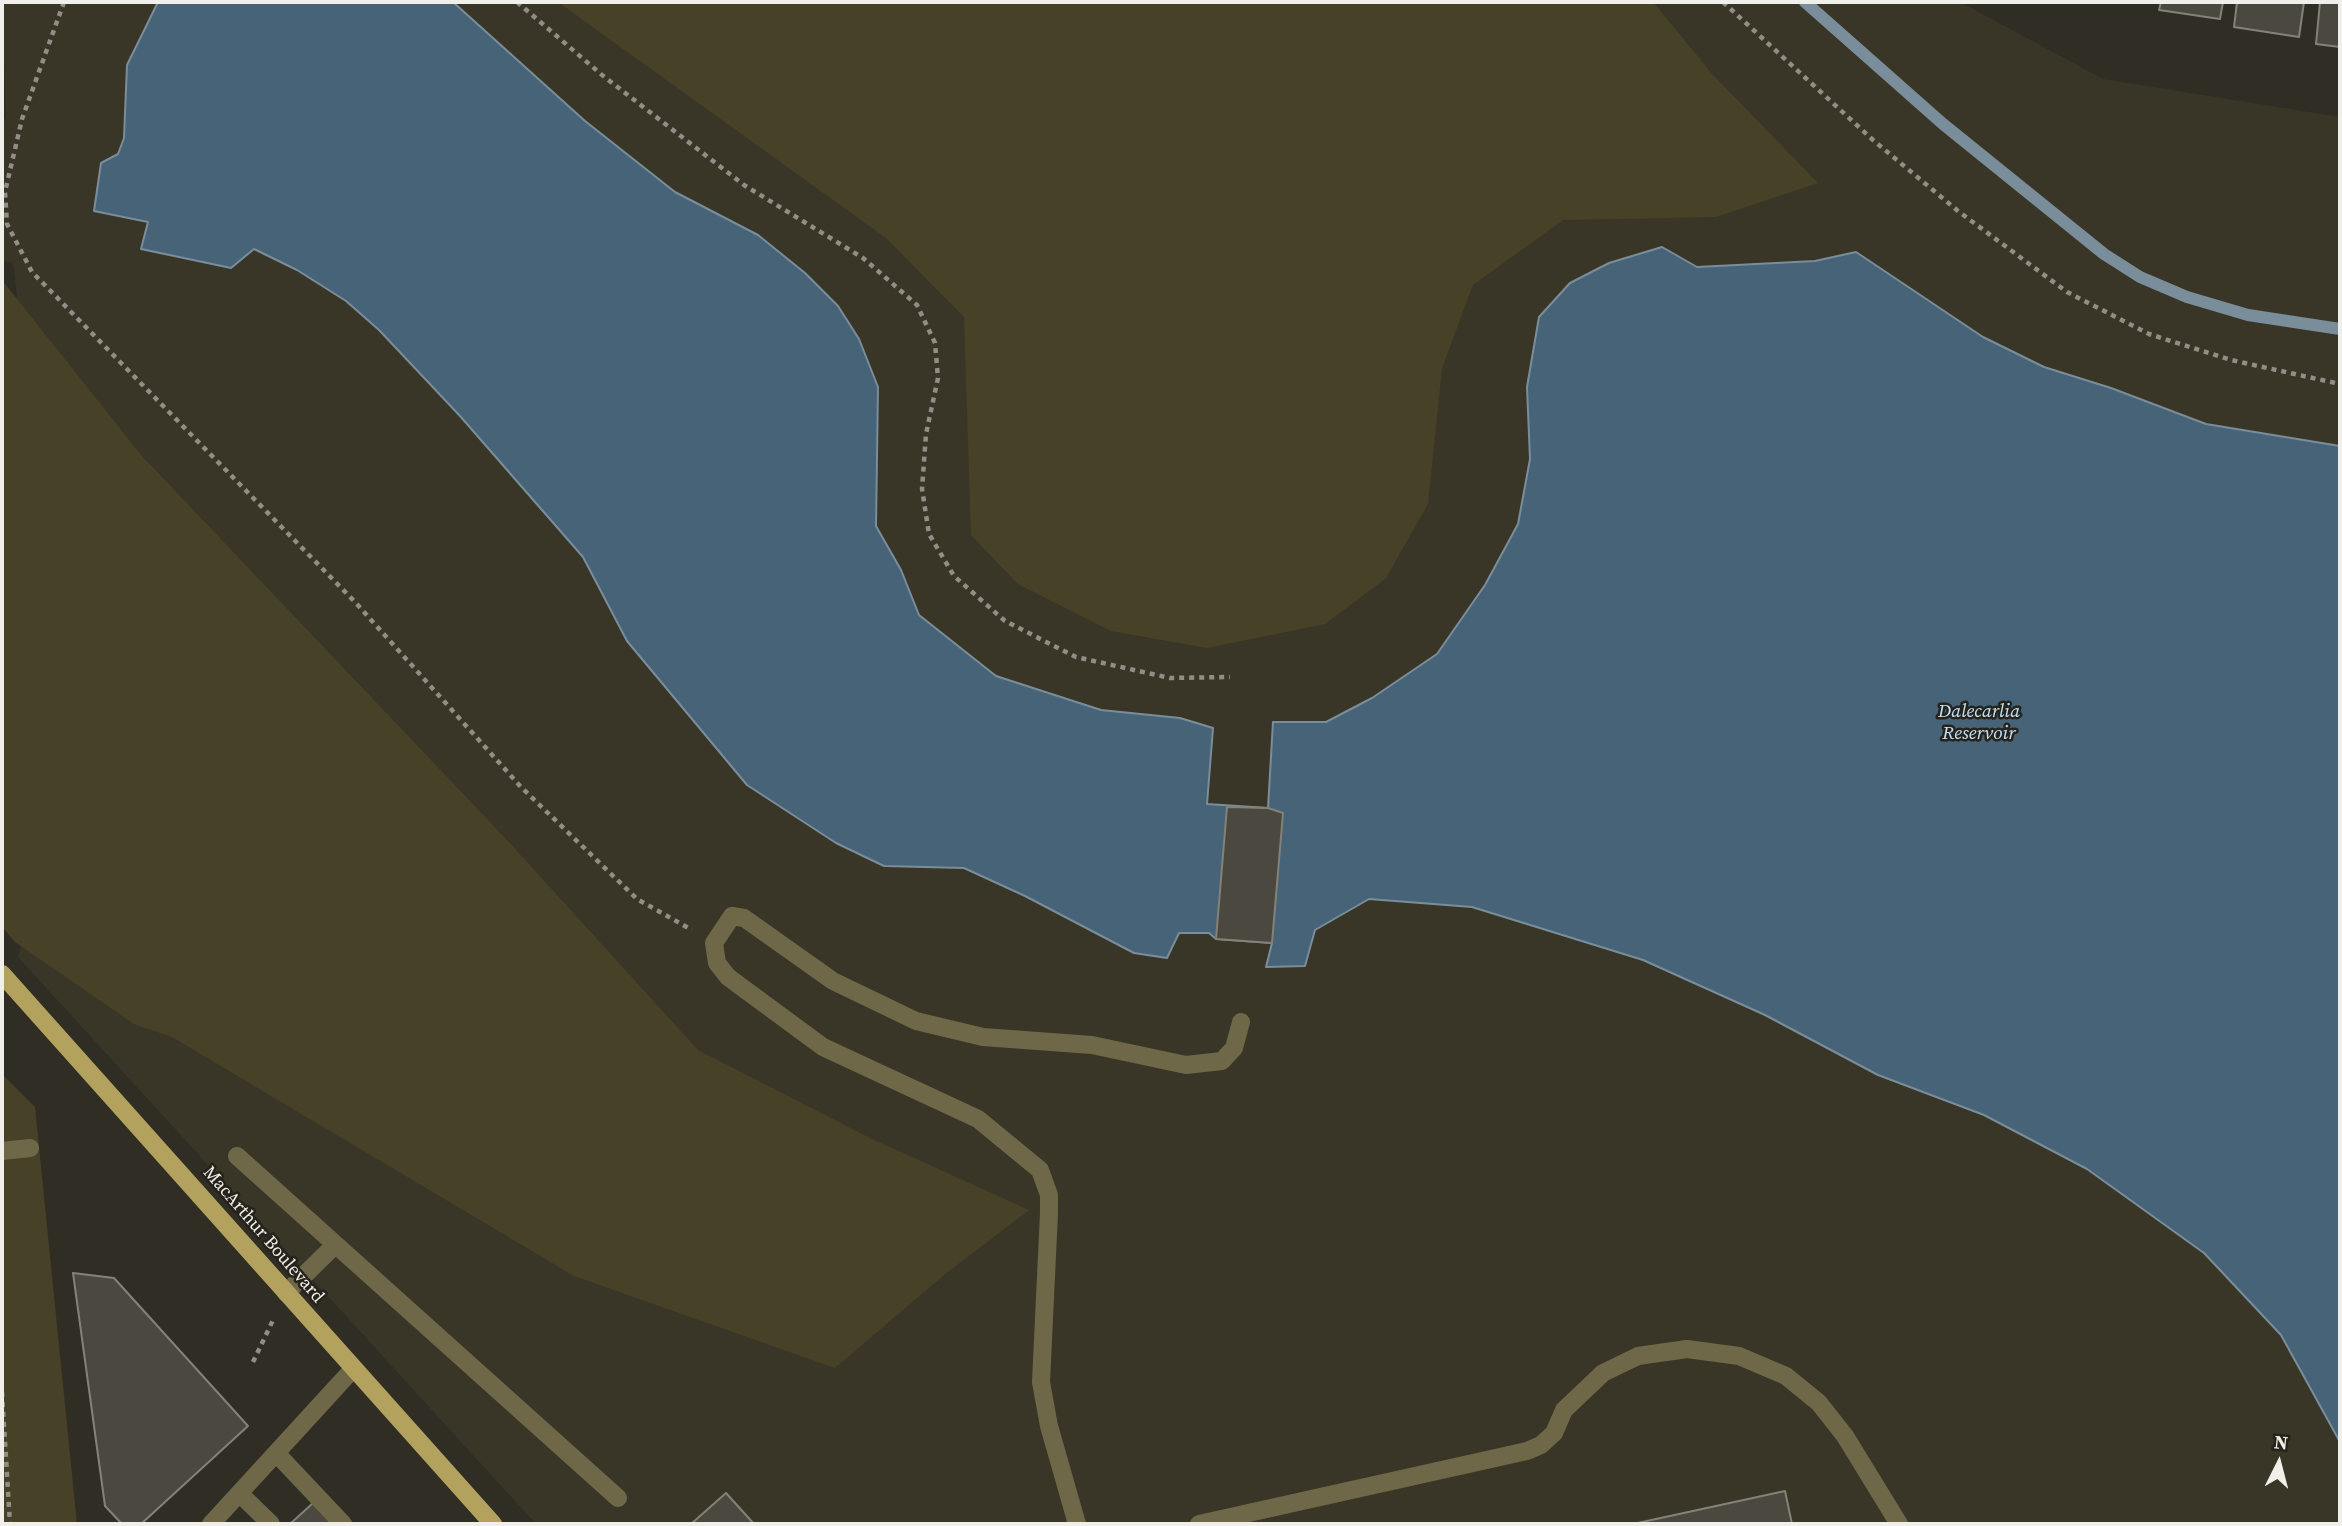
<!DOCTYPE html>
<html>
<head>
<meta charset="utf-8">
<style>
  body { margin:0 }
  #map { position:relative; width:2342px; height:1526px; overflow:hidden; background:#2f2d24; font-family:"Source Serif 4",serif }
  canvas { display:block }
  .frame { position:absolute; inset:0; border:4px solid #f1efea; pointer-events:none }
  .north { position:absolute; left:2244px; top:1428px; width:70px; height:70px; -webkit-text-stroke:5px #25231b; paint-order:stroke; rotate:6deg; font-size:19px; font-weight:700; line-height:28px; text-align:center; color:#f1efea }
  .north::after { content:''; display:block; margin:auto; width:24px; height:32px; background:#f1efea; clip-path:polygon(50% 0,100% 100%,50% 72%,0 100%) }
</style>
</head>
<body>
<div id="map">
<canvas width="2342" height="1526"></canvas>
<div class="frame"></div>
<div class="north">N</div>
</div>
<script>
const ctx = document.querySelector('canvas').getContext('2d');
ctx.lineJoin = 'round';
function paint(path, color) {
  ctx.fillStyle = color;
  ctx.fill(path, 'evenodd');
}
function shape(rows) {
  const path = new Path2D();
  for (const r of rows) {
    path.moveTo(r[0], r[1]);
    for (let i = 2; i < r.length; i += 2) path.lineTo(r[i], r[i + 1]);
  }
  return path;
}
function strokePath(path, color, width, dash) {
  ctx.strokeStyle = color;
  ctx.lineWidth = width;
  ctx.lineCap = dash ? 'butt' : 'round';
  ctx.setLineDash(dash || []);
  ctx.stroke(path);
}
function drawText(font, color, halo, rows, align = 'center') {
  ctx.font = font + ' "Source Serif 4",serif';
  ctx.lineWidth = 5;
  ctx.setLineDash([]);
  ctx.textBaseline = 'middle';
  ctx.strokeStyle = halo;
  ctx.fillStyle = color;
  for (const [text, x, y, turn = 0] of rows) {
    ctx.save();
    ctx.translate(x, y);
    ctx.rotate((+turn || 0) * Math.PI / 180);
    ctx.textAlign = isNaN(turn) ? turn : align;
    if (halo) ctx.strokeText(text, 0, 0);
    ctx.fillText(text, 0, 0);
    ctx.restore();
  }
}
paint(shape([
  [2,2,1960,2,2103,79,2340,117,2340,1524,536,1524,18,957,74,764,13,263,2,261,2,118,6,119]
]), '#3a3627');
paint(shape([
  [558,2,1653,2,1713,75,1818,183,1716,217,1563,220,1473,285,1442,368,1428,504,1386,578,1325,624,1207,648,1111,631,1018,584,971,535,964,317,886,238],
  [2,280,141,455,506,839,698,1050,870,1138,1029,1210,944,1275,835,1368,574,1276,172,1037,134,1024,15,942,2,927],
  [2,1074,35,1107,77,1524,2,1524]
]), '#474128');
const water = shape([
  [158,2,453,2,585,121,675,192,758,235,805,273,838,306,859,339,878,387,876,526,901,570,919,615,996,676,1101,710,1180,718,1213,728,1207,804,1268,808,1273,722,1326,722,1372,698,1437,654,1485,585,1518,524,1530,459,1527,387,1539,317,1570,283,1609,263,1662,247,1697,267,1815,261,1856,252,1983,337,2044,367,2111,388,2206,424,2340,446,2340,1442,2281,1335,2204,1253,2087,1169,1984,1115,1878,1075,1765,1015,1643,960,1472,907,1369,899,1315,930,1305,966,1266,967,1272,943,1216,939,1209,933,1179,933,1167,958,1134,953,1025,896,964,868,884,866,836,843,747,785,627,641,583,557,460,416,379,330,346,301,297,270,254,249,231,268,141,249,148,222,94,211,101,163,118,154,124,138,127,65,158,2]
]);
paint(water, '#476377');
strokePath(water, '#7a8d9a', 2);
strokePath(shape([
  [1805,2,1943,124,2104,254,2140,277,2187,297,2248,315,2340,329]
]), '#7a8d9a', 12);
const building = shape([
  [2161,2,2223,2,2220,19,2159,10,2161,2],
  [2237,2,2304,2,2299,37,2234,27,2237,2],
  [2320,2,2340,2,2340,47,2316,44,2320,2],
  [1227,807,1268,808,1283,813,1272,943,1216,939,1227,807],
  [73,1273,114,1278,248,1426,141,1524,122,1524,105,1506,73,1273],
  [1785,1491,1792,1524,1633,1524,1785,1491],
  [726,1493,754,1524,691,1524,726,1493],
  [313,1503,333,1524,290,1524,313,1503]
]);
paint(building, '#4b493f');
strokePath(building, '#848278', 2);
strokePath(shape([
  [64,2,22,119,5,192,7,224,32,272,355,602,521,787,637,899,692,930],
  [517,2,602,75,744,185,863,258,917,305,935,343,938,378,926,434,922,489,929,534,954,576,1005,621,1076,657,1170,678,1230,677],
  [1723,2,1873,140,1958,211,2067,292,2149,334,2231,360,2340,384],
  [253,1362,274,1318],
  [2,1392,10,1524]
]), '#908e87', 4.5, [5, 5]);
strokePath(shape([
  [2,1151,30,1148],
  [237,1156,618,1498],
  [286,1293,335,1245],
  [277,1454,343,1524],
  [240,1494,271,1524],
  [211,1524,353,1369],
  [1077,1524,1049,1426,1041,1382,1049,1213,1049,1195,1040,1170,978,1119,823,1047,728,977,717,963,714,943,732,916,744,918,833,981,916,1021,983,1037,1092,1045,1186,1065,1222,1061,1234,1048,1241,1022],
  [1199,1524,1527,1451,1541,1445,1554,1433,1564,1410,1603,1373,1638,1356,1687,1349,1739,1356,1786,1376,1819,1403,1845,1436,1899,1524]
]), '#6f6848', 18);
strokePath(shape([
  [2,974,493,1524]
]), '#b2a25e', 18);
drawText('18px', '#f1efea', '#25231b', [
  ["MacArthur Boulevard",263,1235,49]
]);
drawText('italic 19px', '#c2e1f8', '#25231b', [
  ["Dalecarlia",1979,712],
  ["Reservoir",1979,734]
]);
</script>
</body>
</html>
